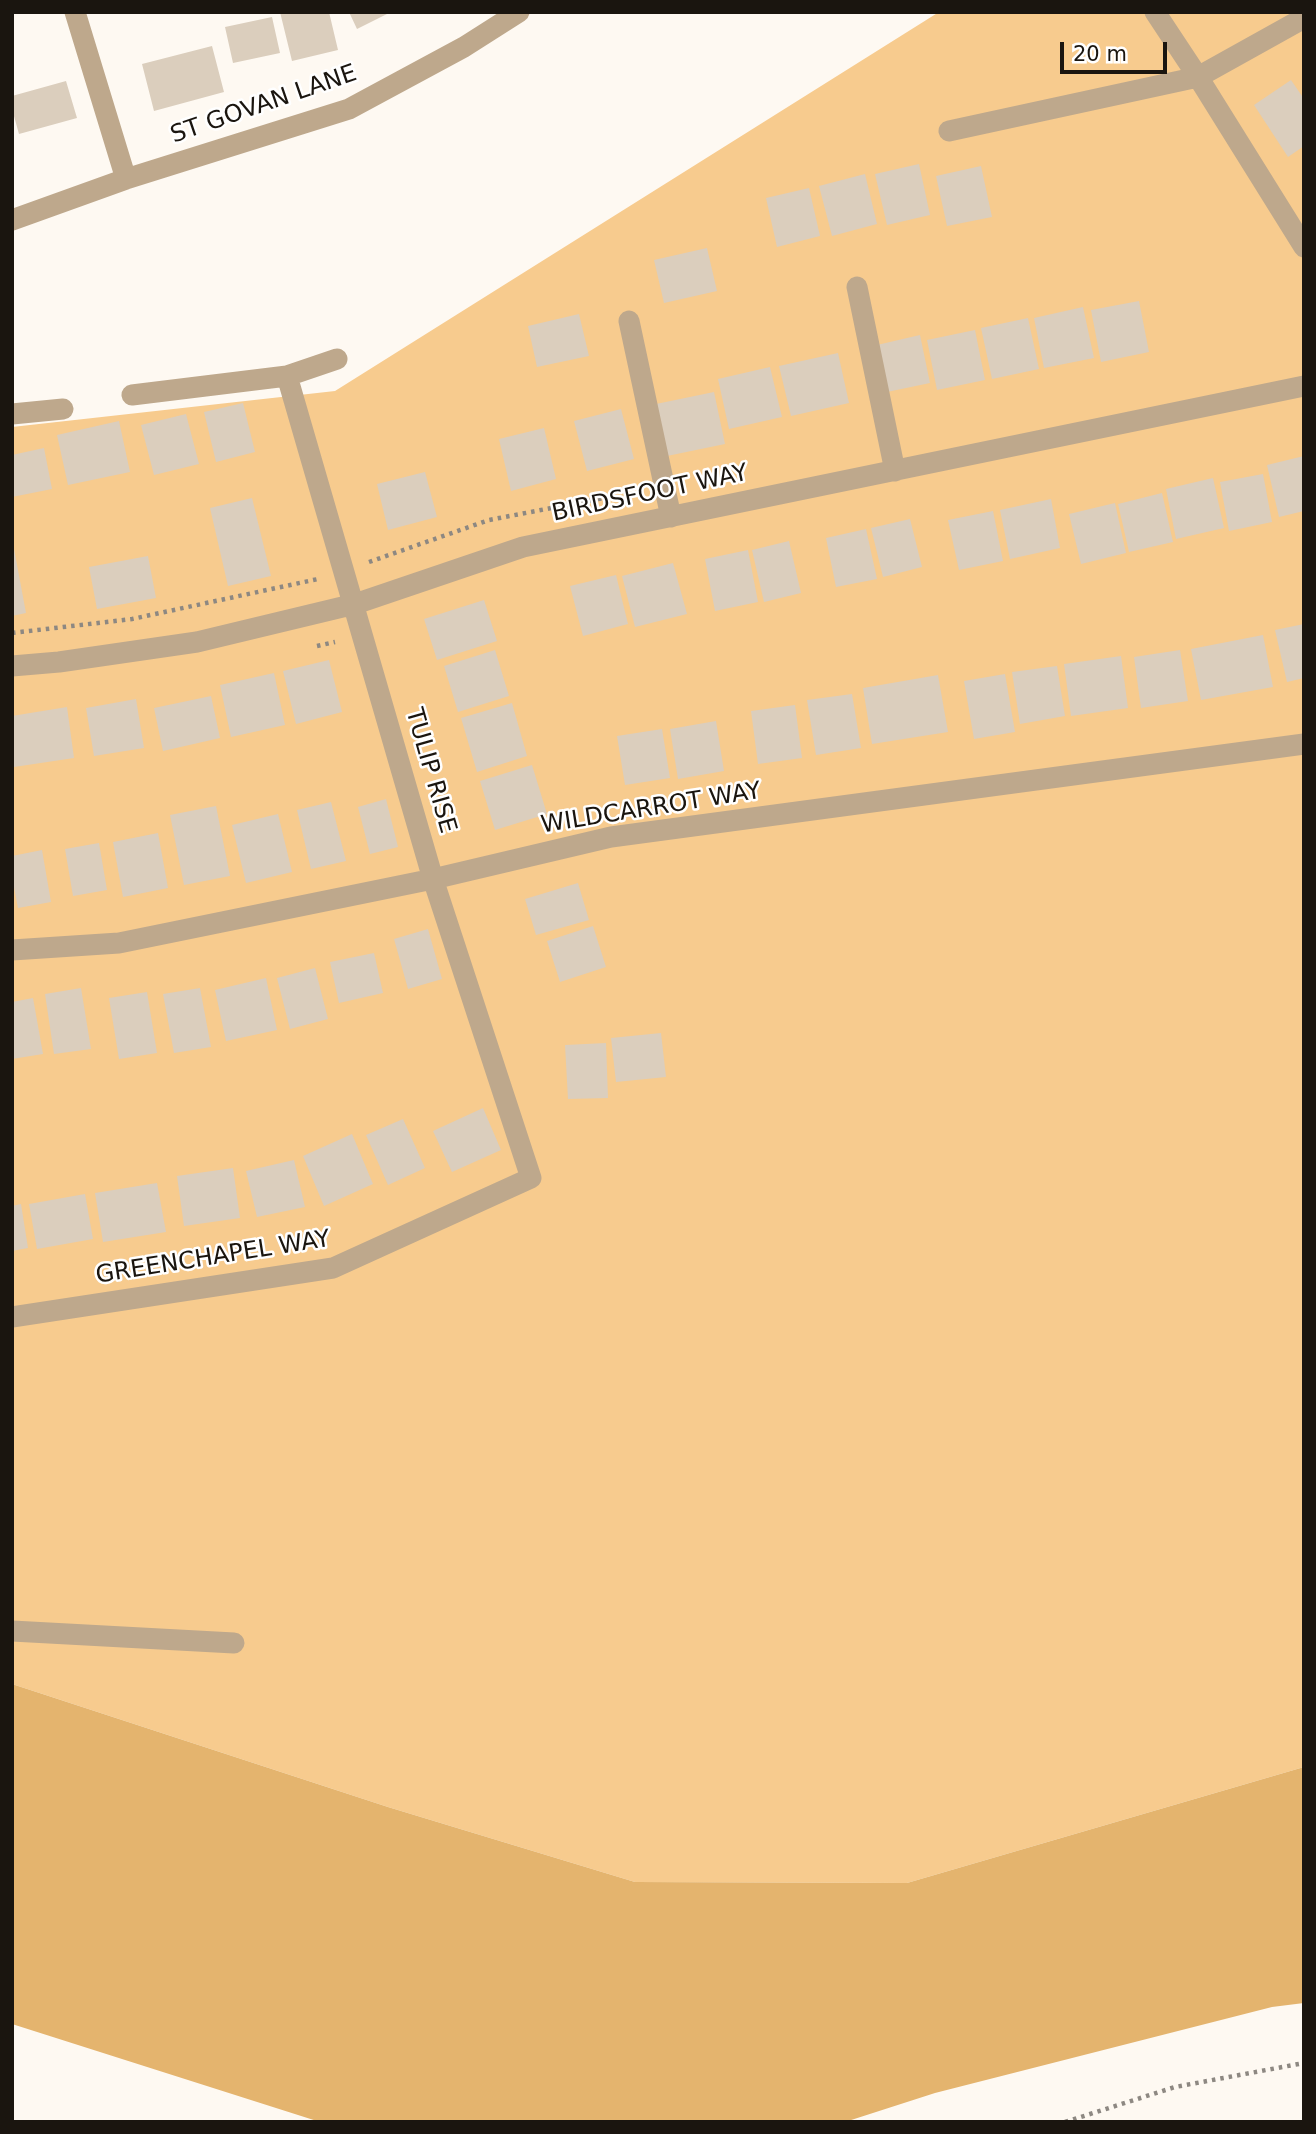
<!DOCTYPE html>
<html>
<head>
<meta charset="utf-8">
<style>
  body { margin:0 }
  #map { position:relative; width:1316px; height:2134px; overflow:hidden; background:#fef9f2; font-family:"DejaVu Sans",sans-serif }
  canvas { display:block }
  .frame { position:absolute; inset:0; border:14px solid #1a150f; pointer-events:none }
  .scale { position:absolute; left:1060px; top:42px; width:107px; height:32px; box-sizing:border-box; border:4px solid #1a150f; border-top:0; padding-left:9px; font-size:21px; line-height:24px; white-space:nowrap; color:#1a150f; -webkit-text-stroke:5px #fff; paint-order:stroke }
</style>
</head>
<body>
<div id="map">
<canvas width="1316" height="2134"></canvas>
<div class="frame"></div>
<div class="scale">20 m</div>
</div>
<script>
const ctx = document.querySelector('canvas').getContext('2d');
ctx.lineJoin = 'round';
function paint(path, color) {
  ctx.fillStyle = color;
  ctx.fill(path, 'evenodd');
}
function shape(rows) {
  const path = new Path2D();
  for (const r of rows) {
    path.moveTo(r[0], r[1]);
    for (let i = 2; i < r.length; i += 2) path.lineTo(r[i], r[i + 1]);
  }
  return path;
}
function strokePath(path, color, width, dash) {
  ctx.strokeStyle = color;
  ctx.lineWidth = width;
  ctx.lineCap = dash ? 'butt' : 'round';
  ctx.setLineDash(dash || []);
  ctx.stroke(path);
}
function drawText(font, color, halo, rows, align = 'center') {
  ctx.font = font + ' "DejaVu Sans",sans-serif';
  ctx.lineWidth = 5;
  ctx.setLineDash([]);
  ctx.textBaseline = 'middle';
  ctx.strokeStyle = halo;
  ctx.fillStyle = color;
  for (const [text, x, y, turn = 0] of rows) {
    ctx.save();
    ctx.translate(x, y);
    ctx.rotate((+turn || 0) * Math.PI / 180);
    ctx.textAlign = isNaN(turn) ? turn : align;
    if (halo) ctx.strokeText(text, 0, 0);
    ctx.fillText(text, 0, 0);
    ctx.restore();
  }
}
paint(shape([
  [939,12,1304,12,1304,1767,907,1883,635,1882,388,1807,12,1684,12,427,335,391]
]), '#f7cb8e');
paint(shape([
  [12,1684,388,1807,635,1882,907,1883,1304,1767,1304,2003,1272,2007,935,2093,845,2122,320,2122,12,2024]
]), '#e4b46e');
paint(shape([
  [280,12,329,12,338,50,292,61],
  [349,12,391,12,357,29],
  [272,17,280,53,233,63,225,27],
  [212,46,224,92,154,111,142,64],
  [1291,80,1304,99,1304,146,1288,157,1254,105],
  [66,81,77,118,19,134,12,109,12,96],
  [919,164,930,215,887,225,875,174],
  [981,166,992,217,947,226,936,176],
  [865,174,877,224,832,236,819,186],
  [809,188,820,236,777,247,766,198],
  [707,248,717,291,664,303,654,260],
  [1139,301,1149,352,1101,362,1091,310],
  [1083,307,1094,358,1044,368,1034,318],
  [579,314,589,356,537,367,528,326],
  [1028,318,1039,369,992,379,981,328],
  [975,330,985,380,937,390,927,340],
  [920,335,930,383,887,392,877,345],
  [838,353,849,403,791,416,779,366],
  [770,367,782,417,729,429,718,379],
  [714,392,725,444,667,456,656,404],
  [243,403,255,452,216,462,204,412],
  [621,409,634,459,587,471,574,421],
  [186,414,199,464,154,475,141,425],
  [119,421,130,472,68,485,57,435],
  [544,428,556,479,511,491,499,439],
  [44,448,52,489,12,497,12,455],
  [1304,456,1304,511,1279,517,1267,465],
  [425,472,437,517,388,530,377,484],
  [1263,474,1272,522,1229,531,1220,482],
  [1213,478,1224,528,1176,539,1166,489],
  [1162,493,1173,542,1129,552,1118,504],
  [252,498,271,576,228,586,210,508],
  [1051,499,1060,548,1010,559,1000,510],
  [1115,503,1126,553,1081,564,1069,514],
  [993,511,1003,561,959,570,948,520],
  [910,519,922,567,883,577,871,528],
  [866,529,877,579,836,587,826,538],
  [12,538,26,613,12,616],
  [789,541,801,593,764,602,752,550],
  [748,550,758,602,715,611,705,559],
  [148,556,156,598,97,609,89,567],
  [673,563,687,614,635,627,622,576],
  [616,575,628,624,583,636,570,586],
  [484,600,497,641,437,660,424,619],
  [1304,624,1304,678,1287,682,1275,630],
  [1263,635,1273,687,1201,700,1191,649],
  [495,650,509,696,458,712,444,666],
  [1180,650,1188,701,1141,708,1134,657],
  [1121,656,1128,708,1071,716,1064,664],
  [329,660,342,712,296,724,283,671],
  [1057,666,1065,716,1020,724,1012,672],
  [274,673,285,725,231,737,220,685],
  [1005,674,1015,732,974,739,964,681],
  [938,675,948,732,872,744,863,688],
  [852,694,861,748,816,755,807,700],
  [211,696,220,738,163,751,154,708],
  [136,699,144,748,94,756,86,708],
  [512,703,527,756,477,772,461,718],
  [795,705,802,758,758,764,751,711],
  [67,707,74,758,14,767,12,716],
  [716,721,724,771,678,779,670,729],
  [662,729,670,778,625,785,617,736],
  [532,765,547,814,495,830,480,781],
  [386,799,398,847,370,854,358,807],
  [331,802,346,861,311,869,297,810],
  [216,806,230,876,184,885,170,815],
  [278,814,292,872,246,883,232,825],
  [158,833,168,888,123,897,113,842],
  [99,843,107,890,73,896,65,849],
  [42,850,51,902,18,908,12,877,12,856],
  [578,883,589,920,536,935,525,899],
  [593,926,606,967,560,982,547,941],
  [428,929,442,979,408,989,394,939],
  [374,953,383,993,339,1003,330,962],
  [315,968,328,1019,290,1029,277,978],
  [266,978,277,1030,226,1041,215,990],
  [81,988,91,1049,54,1054,45,994],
  [200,988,211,1047,174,1053,163,994],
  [147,992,157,1053,119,1059,109,998],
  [33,998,43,1054,12,1059,12,1002],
  [661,1033,666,1077,616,1082,611,1038],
  [606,1043,608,1098,568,1099,565,1045],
  [483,1108,501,1150,452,1172,433,1131],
  [403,1119,425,1168,388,1185,366,1135],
  [352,1134,373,1184,324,1206,303,1156],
  [294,1160,305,1207,257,1217,246,1171],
  [233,1168,240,1218,184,1226,177,1176],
  [157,1183,166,1232,103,1242,95,1193],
  [85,1194,93,1239,37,1249,29,1204],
  [21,1204,28,1248,12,1251,12,1206]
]), '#dbcebd');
strokePath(shape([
  [369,562,489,520,614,496],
  [12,633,132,619,318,579],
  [317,646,335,642],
  [1065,2122,1175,2087,1304,2063]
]), '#8d8882', 4.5, [3.5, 5]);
strokePath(shape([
  [75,12,126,179],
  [1155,12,1198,77,1304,247],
  [949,131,1198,77,1304,18],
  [12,220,126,179,349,109,464,47,519,12],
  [857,287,895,471],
  [629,321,671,517],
  [132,395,287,376,337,359],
  [12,414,63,409],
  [12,666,59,662,197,642,355,604,523,547,1304,386],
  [12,950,119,943,433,879,611,837,1304,744],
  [12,1317,333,1268,531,1178,433,879,287,376],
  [12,1631,234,1643]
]), '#bea88c', 21);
drawText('24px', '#1a150f', '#fff', [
  ["ST GOVAN LANE",264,105,-19],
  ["BIRDSFOOT WAY",650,494,-12],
  ["TULIP RISE",430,771,74],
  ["WILDCARROT WAY",651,809,-9],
  ["GREENCHAPEL WAY",213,1258,-9]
]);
</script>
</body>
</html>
